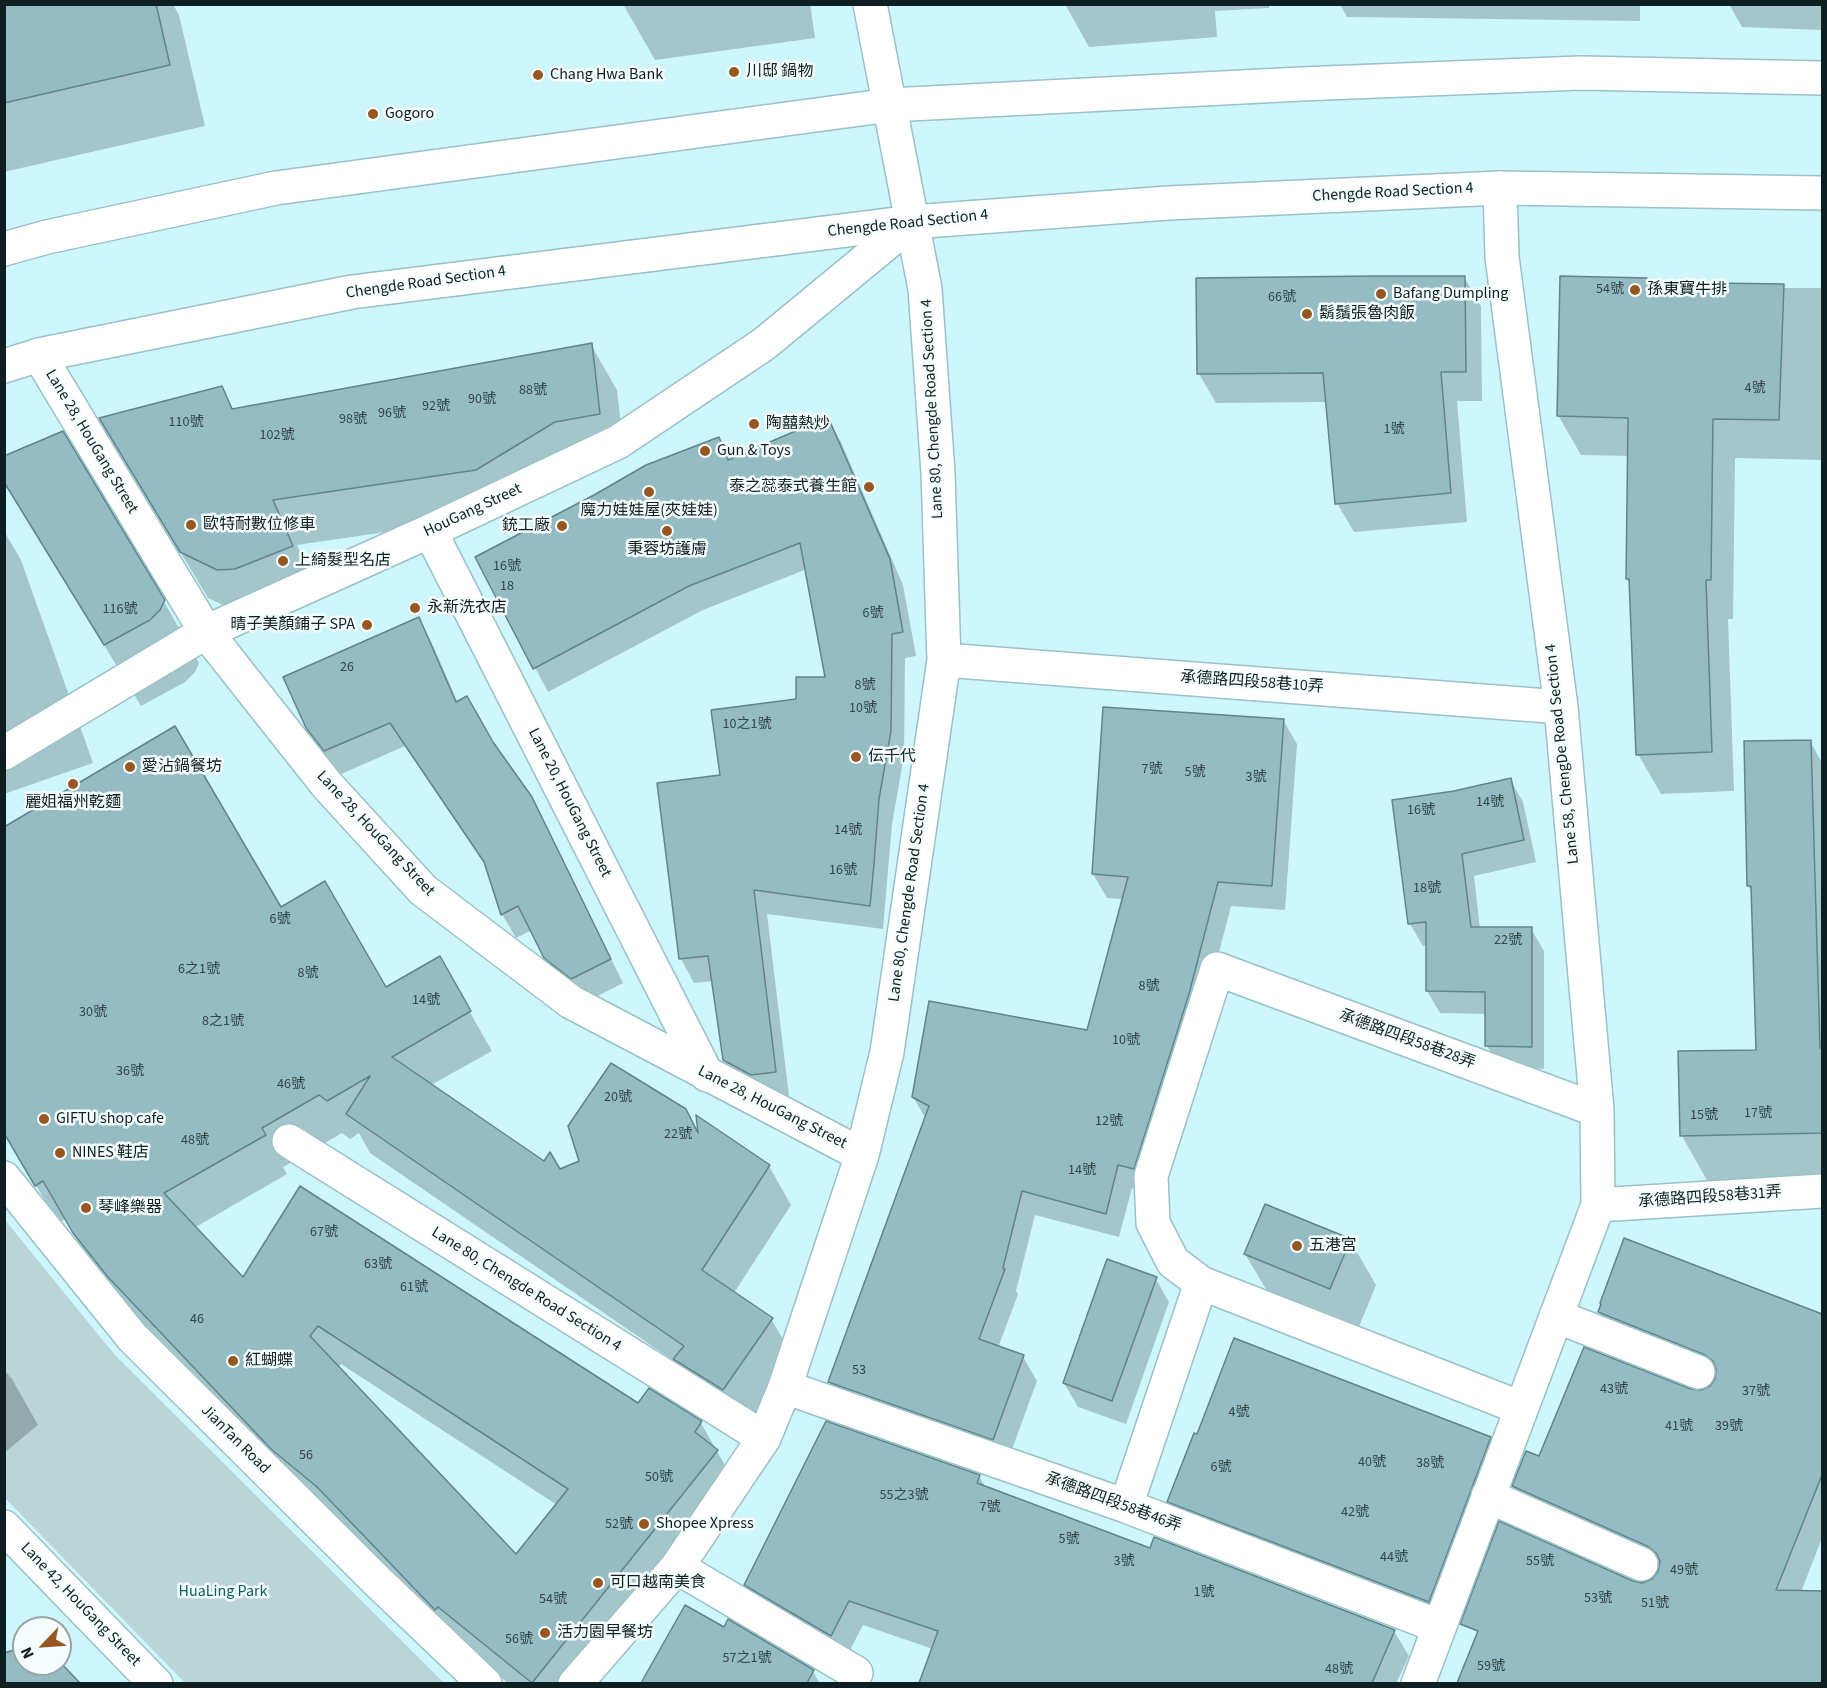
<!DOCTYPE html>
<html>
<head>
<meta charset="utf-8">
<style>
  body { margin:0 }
  #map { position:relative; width:1827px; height:1688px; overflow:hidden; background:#cef7fd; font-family:"Source Sans 3",sans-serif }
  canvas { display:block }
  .frame { position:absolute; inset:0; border:6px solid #0f1f21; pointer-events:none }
  .north { position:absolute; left:12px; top:1616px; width:60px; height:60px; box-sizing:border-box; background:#f5fdfe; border:2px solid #99a4a6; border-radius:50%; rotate:245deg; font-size:16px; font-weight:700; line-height:24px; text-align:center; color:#0f1f21 }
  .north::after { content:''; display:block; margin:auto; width:21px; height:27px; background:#975720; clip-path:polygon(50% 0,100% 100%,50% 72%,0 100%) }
</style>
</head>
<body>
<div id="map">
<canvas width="1827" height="1688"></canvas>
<div class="frame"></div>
<div class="north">N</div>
</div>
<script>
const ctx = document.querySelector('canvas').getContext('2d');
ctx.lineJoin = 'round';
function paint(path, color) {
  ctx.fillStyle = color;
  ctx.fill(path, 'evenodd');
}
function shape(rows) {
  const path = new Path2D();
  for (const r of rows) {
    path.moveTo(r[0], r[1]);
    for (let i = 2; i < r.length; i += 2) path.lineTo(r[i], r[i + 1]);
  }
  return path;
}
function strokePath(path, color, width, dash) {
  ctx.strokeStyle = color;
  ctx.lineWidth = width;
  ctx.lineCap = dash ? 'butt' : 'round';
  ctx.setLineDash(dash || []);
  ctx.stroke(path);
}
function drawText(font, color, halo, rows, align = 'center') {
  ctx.font = font + ' "Source Sans 3","Noto Sans TC",sans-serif';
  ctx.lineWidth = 5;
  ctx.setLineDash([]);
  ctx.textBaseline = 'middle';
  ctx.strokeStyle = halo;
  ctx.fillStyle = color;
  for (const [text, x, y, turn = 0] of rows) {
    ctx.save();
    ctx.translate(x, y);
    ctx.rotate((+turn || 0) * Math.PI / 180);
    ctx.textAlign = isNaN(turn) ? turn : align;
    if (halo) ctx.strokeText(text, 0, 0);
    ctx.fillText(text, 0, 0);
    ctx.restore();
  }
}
paint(shape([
  [5,1220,114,1354,444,1683,185,1683,5,1498]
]), '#bad4d8');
paint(shape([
  [4,4,173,4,179,15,205,126,4,172],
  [623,4,810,4,815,38,655,60],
  [1065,4,1269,4,1269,8,1215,11,1217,37,1089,47],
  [1340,4,1640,4,1640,21,1347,17],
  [1729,4,1822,4,1822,30,1742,27],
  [1464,277,1481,306,1482,401,1457,401,1467,522,1354,532,1337,503,1327,402,1216,403,1199,374],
  [1646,279,1649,283,1783,286,1784,288,1822,288,1822,492,1822,460,1735,458,1733,619,1728,619,1734,791,1661,794,1638,754,1630,584,1627,579,1629,456,1581,455,1558,415],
  [591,345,617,390,625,459,581,467,502,515,297,545,318,591,244,615,208,598,127,463,221,387,234,410],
  [828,419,841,442,903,585,916,656,905,658,904,756,892,824,883,929,767,914,789,1096,765,1099,738,1084,724,1060,713,981,694,983,681,959,659,784,722,776,797,700,826,679,807,569,703,610,548,692,477,558,718,439,730,460],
  [30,523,163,600,199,663,195,672,185,682,141,706],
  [4,531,21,560,93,763,4,794],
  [418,619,432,643,458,703,494,746,531,798,545,823,623,983,586,1002,560,982,532,930,516,938,502,914,488,868,405,746,339,775,322,752,307,727],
  [1283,720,1297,744,1285,910,1231,906,1202,1018,1147,1192,1132,1188,1119,1237,1035,1215,1016,1291,1018,1294,998,1348,1023,1357,1037,1381,1007,1463,843,1406,830,1382,926,1119,913,1097,1088,1032,1123,899,1107,898,1093,874],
  [1810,741,1822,763,1822,1195,1717,1198,1682,1136,1758,1051,1753,894,1748,886],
  [1510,780,1523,802,1536,862,1474,876,1480,929,1531,929,1544,951,1544,1069,1500,1068,1487,1046,1487,1014,1440,1013,1427,991,1427,945,1423,946,1410,924,1454,793],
  [280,909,386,989,439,958,492,1051,431,1085,544,1163,560,1171,699,1136,769,1166,791,1205,734,1293,771,1319,794,1358,746,1428,697,1398,677,1363,370,1153,359,1133,350,1139,342,1133,283,1167,287,1174,194,1228,243,1279,638,1405,701,1423,739,1490,584,1684,509,1684,461,1645,131,1315,97,1272,66,1219,58,1223,4,1130],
  [341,1364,557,1505,516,1556,338,1368],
  [1350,1240,1376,1285,1356,1334,1272,1299,1245,1254],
  [1625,1240,1822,1316,1822,1538,1801,1592,1822,1593,1822,1684,1769,1684,1769,1632,1749,1684,1459,1684,1489,1601,1633,1583,1643,1584,1652,1581,1660,1571,1529,1513,1514,1486,1540,1458,1691,1391,1702,1392,1711,1387,1717,1379,1615,1339,1600,1312],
  [1156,1279,1169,1302,1126,1424,1078,1407,1064,1383],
  [4,1370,12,1379,38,1425,4,1453],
  [1198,1436,1490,1439,1503,1462,1433,1622,1183,1526,1169,1502],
  [979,1476,986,1488,1151,1550,1394,1631,1409,1656,1396,1684,936,1684,926,1666,933,1649,863,1625,845,1660,760,1610,746,1585],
  [724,1629,813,1671,820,1684,649,1684,646,1678],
  [24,1649,24,1664,60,1664,78,1684,4,1684,4,1655]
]), '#0003');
const building = shape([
  [4,4,156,4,170,65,4,103,4,4],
  [1373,276,1465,276,1466,372,1441,372,1451,493,1335,504,1323,373,1197,374,1196,278,1373,276],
  [1560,276,1647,278,1647,282,1784,284,1779,420,1713,419,1711,580,1706,580,1712,752,1636,755,1629,579,1626,579,1628,418,1557,416,1560,276],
  [592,343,600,414,555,422,476,470,273,500,293,546,235,569,217,570,180,552,99,418,222,386,232,409,592,343],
  [828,417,890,559,903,632,892,634,891,731,879,799,874,864,870,906,754,890,776,1072,751,1075,723,1060,708,956,679,959,657,783,720,775,711,710,796,699,796,677,825,677,800,543,689,586,533,669,475,557,594,495,646,465,719,437,728,460,828,417],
  [63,431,165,600,160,610,150,620,104,645,4,482,4,456,63,431],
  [419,617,456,702,467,696,493,742,532,797,611,959,571,979,544,958,518,906,501,915,484,862,390,723,324,751,306,728,283,677,419,617],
  [1103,707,1284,719,1272,886,1218,882,1189,994,1134,1169,1118,1165,1106,1214,1022,1191,1003,1268,1005,1269,979,1339,1024,1355,993,1440,828,1382,929,1106,912,1097,929,1001,1087,1030,1128,877,1092,874,1103,707],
  [175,726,281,907,325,881,386,987,440,956,471,1011,392,1057,544,1161,550,1152,560,1169,579,1161,568,1126,611,1063,686,1109,698,1133,696,1115,770,1165,702,1270,773,1318,723,1390,673,1359,684,1346,346,1114,370,1076,327,1101,319,1095,262,1128,266,1135,164,1193,243,1277,300,1186,638,1403,649,1388,702,1421,695,1432,718,1450,532,1683,438,1607,435,1610,317,1487,271,1449,107,1276,73,1233,43,1181,35,1186,4,1133,4,827,175,726],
  [318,1326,568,1489,516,1554,310,1336,318,1326],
  [1811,740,1820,1048,1822,1048,1822,1133,1680,1136,1678,1051,1756,1050,1751,886,1747,886,1744,741,1811,740],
  [1511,778,1524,840,1462,854,1471,927,1532,927,1532,1047,1485,1046,1485,992,1426,991,1426,922,1408,924,1392,800,1454,791,1511,778],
  [1265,1204,1351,1239,1330,1289,1244,1254,1265,1204],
  [1624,1238,1822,1314,1822,1475,1776,1590,1822,1591,1822,1683,1457,1683,1478,1631,1460,1624,1499,1521,1633,1581,1642,1583,1652,1579,1658,1571,1660,1561,1656,1553,1649,1547,1512,1486,1526,1451,1539,1456,1584,1347,1691,1389,1701,1390,1710,1386,1715,1379,1716,1369,1713,1361,1705,1355,1598,1312,1601,1304,1600,1303,1624,1238],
  [1107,1259,1157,1277,1112,1401,1063,1383,1107,1259],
  [1234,1338,1491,1437,1429,1602,1167,1502,1194,1433,1197,1434,1234,1338],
  [826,1421,980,1475,977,1483,1150,1548,1154,1537,1395,1630,1372,1683,919,1683,938,1631,849,1601,831,1636,744,1585,826,1421],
  [685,1605,724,1627,728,1619,814,1670,807,1683,641,1683,685,1605],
  [24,1647,24,1664,60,1664,60,1662,80,1683,4,1683,4,1653,24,1647]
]);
paint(building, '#94bcc2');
strokePath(building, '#5f858a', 1.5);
const minor = shape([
  [39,355,206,632,327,785,423,890,571,1002,862,1155],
  [430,531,707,1075],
  [944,660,1561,707],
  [4,753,206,632,430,531,618,442,764,344,912,222],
  [289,1141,764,1438],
  [4,1178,132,1337,377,1581,485,1684],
  [1598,1205,1822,1191],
  [1556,1316,1698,1372],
  [785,1387,1126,1506,1438,1626],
  [1521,1408,1201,1283,1173,1262,1153,1223,1151,1176,1217,969,1597,1110],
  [1488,1496,1641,1564],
  [1126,1506,1201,1283],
  [4,1527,156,1684],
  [677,1567,856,1673],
  [575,1684,677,1567,764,1438,785,1387,862,1155,887,1052,944,660,938,473,925,289,870,4],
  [1418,1684,1598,1205,1597,1110,1561,707,1502,257,1500,188]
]);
const major = shape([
  [4,249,47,237,276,188,890,105,1301,84,1580,73,1822,78],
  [4,366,39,355,352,292,912,222,1168,203,1500,188,1822,193]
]);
strokePath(minor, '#99c1c7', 36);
strokePath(major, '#99c1c7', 36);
strokePath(minor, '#fff', 33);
strokePath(major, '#fff', 33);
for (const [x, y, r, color] of [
  [734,72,6,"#975720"],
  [538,75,6,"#975720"],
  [373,114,6,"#975720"],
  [1635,290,6,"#975720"],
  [1381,294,6,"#975720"],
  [1307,314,6,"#975720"],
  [754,424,6,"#975720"],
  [705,451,6,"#975720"],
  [869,487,6,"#975720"],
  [649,492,6,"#975720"],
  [191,525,6,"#975720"],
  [562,526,6,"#975720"],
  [667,531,6,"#975720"],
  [283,561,6,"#975720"],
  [415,608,6,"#975720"],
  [367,625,6,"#975720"],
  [856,757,6,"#975720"],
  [130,767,6,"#975720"],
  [73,784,6,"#975720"],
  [44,1119,6,"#975720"],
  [60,1153,6,"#975720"],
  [86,1208,6,"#975720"],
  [1297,1246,6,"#975720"],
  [233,1361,6,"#975720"],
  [644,1524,6,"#975720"],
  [598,1583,6,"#975720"],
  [545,1633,6,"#975720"]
]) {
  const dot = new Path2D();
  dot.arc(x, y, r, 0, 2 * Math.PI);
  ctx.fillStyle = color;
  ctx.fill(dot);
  strokePath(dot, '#f5fdfe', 2);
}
drawText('14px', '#304649', null, [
  ["54號",1610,290],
  ["66號",1282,298],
  ["4號",1755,389],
  ["88號",533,391],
  ["90號",482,400],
  ["92號",436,407],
  ["96號",392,414],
  ["98號",353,420],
  ["110號",186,423],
  ["1號",1394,430],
  ["102號",277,436],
  ["16號",507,567],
  ["18",507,587],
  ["116號",120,610],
  ["6號",873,614],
  ["26",347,668],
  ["8號",865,686],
  ["10號",863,709],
  ["10之1號",747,725],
  ["7號",1152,770],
  ["5號",1195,773],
  ["3號",1256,778],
  ["14號",1490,803],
  ["16號",1421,811],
  ["14號",848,831],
  ["16號",843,871],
  ["18號",1427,889],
  ["6號",280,920],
  ["22號",1508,941],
  ["6之1號",199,970],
  ["8號",308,974],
  ["8號",1149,987],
  ["14號",426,1001],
  ["30號",93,1013],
  ["8之1號",223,1022],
  ["10號",1126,1041],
  ["36號",130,1072],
  ["46號",291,1085],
  ["20號",618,1098],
  ["17號",1758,1114],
  ["15號",1704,1116],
  ["12號",1109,1122],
  ["22號",678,1135],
  ["48號",195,1141],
  ["14號",1082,1171],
  ["67號",324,1233],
  ["63號",378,1265],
  ["61號",414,1288],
  ["46",197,1320],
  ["53",859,1371],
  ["43號",1614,1390],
  ["37號",1756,1392],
  ["4號",1239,1413],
  ["41號",1679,1427],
  ["39號",1729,1427],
  ["56",306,1456],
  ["40號",1372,1463],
  ["38號",1430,1464],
  ["6號",1221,1468],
  ["50號",659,1478],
  ["55之3號",904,1496],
  ["7號",990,1508],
  ["42號",1355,1513],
  ["52號",619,1525],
  ["5號",1069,1540],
  ["44號",1394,1558],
  ["3號",1124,1562],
  ["55號",1540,1562],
  ["49號",1684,1571],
  ["1號",1204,1593],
  ["53號",1598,1599],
  ["54號",553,1600],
  ["51號",1655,1604],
  ["56號",519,1640],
  ["57之1號",747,1659],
  ["59號",1491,1667],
  ["48號",1339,1670]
]);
drawText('16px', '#0f1f21', '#f5fdfe', [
  ["川邸 鍋物",746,72],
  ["Chang Hwa Bank",550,75],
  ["Gogoro",385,114],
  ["孫東寶牛排",1647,290],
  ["Bafang Dumpling",1393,294],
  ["鬍鬚張魯肉飯",1319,314],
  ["陶囍熱炒",766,424],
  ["Gun & Toys",717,451],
  ["泰之蕊泰式養生館",857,487,"right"],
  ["魔力娃娃屋(夾娃娃)",649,511,"center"],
  ["歐特耐數位修車",203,525],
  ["銃工廠",550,526,"right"],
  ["秉蓉坊護膚",667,550,"center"],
  ["上綺髮型名店",295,561],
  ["永新洗衣店",427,608],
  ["晴子美顏鋪子 SPA",355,625,"right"],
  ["伝千代",868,757],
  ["愛沾鍋餐坊",142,767],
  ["麗姐福州乾麵",73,803,"center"],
  ["GIFTU shop cafe",56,1119],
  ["NINES 鞋店",72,1153],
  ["琴峰樂器",98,1208],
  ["五港宮",1309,1246],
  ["紅蝴蝶",245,1361],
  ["Shopee Xpress",656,1524],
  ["可口越南美食",610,1583],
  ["活力園早餐坊",557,1633]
], 'left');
drawText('16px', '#0f1f21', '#f5fdfe', [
  ["Chengde Road Section 4",1393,193,-3],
  ["Chengde Road Section 4",908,224,-6],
  ["Chengde Road Section 4",426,283,-8],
  ["Lane 80, Chengde Road Section 4",933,409,-93],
  ["Lane 28, HouGang Street",91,442,59],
  ["HouGang Street",473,511,-25],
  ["承德路四段58巷10弄",1252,683,4],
  ["Lane 58, ChengDe Road Section 4",1563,754,-96],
  ["Lane 20, HouGang Street",569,803,63],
  ["Lane 28, HouGang Street",375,834,47],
  ["Lane 80, Chengde Road Section 4",910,893,-82],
  ["承德路四段58巷28弄",1407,1040,20],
  ["Lane 28, HouGang Street",772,1108,27],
  ["承德路四段58巷31弄",1710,1198,-4],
  ["Lane 80, Chengde Road Section 4",526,1290,32],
  ["JianTan Road",235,1440,45],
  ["承德路四段58巷46弄",1113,1503,20],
  ["Lane 42, HouGang Street",80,1605,46]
]);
drawText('16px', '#085b64', '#f5fdfe', [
  ["HuaLing Park",223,1592]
]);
</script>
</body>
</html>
